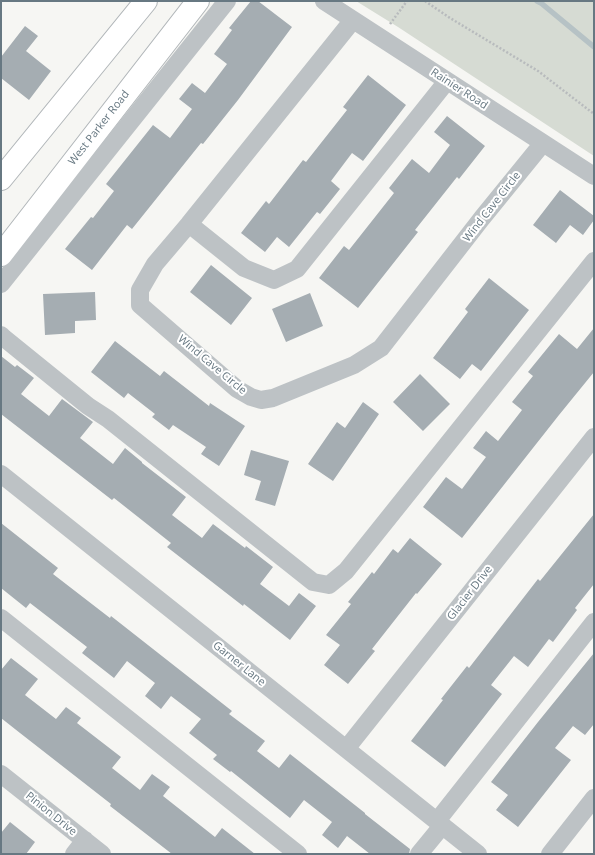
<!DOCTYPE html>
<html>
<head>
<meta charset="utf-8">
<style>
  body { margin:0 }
  #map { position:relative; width:595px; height:855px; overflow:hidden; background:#f6f6f3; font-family:"Open Sans",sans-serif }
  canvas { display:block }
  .frame { position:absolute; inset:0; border:2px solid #677882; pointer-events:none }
</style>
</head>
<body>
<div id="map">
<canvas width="595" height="855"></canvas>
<div class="frame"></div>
</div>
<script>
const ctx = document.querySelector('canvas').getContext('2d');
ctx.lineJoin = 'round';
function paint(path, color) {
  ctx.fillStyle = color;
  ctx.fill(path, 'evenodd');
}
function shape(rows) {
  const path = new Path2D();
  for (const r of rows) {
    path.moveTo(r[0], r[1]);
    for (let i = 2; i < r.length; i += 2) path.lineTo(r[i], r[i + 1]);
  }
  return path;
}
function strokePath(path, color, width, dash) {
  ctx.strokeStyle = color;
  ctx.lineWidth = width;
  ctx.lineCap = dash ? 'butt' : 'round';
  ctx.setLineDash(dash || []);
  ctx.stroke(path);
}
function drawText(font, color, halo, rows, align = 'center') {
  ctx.font = font + ' "Open Sans",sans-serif';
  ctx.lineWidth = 4;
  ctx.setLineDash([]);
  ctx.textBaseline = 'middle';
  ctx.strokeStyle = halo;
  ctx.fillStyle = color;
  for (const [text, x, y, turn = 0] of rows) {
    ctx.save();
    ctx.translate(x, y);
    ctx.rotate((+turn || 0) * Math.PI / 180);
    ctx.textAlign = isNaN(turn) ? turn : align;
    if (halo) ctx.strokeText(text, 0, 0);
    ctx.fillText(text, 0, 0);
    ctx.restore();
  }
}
paint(shape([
  [356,1,594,1,594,156,398,27]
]), '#d6dbd3');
strokePath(shape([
  [537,1,541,3,594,47]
]), '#b6c2c5', 5.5);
paint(shape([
  [251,1,258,1,292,27,238,100,203,144,201,143,132,229,127,225,92,270,65,249,91,217,93,218,114,191,106,184,153,125,170,138,192,109,179,99,192,83,205,93,227,64,214,54,232,30,229,28],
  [25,26,38,36,26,51,51,71,29,100,1,78,1,57],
  [368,75,406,105,363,161,352,153,331,181,340,189,320,214,317,212,289,247,277,237,265,252,241,233,266,201,269,204,303,160,306,162,347,110,343,107],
  [447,116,485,146,459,179,457,177,415,230,418,232,358,308,319,278,344,246,349,250,394,193,389,188,412,159,429,173,450,145,434,132],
  [560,190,594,216,594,220,583,235,570,225,556,243,533,225],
  [211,265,252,298,231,325,190,292],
  [489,278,529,310,481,371,472,364,460,379,433,358,468,312,465,309],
  [95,292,96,320,75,321,75,333,45,335,43,294],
  [310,293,323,326,286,342,272,309],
  [594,328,594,372,559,415,462,538,423,507,446,477,462,489,486,457,473,448,486,431,498,441,522,410,512,402,533,376,528,372,559,334,577,349],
  [115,341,160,376,164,371,209,406,210,403,245,426,219,466,201,454,206,447,173,425,169,430,152,417,155,414,128,393,124,398,91,372],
  [1,356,15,367,17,365,34,378,21,394,49,416,62,399,93,422,80,438,113,464,125,448,142,462,142,463,186,497,172,515,202,538,213,524,245,548,246,546,273,567,260,584,289,606,299,593,316,606,290,640,244,604,243,606,167,547,171,543,114,498,112,500,1,414],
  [420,374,450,404,423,431,393,402],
  [363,402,379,414,333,481,308,464,337,422,345,428],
  [251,450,289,461,275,506,255,500,261,481,244,475],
  [594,514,594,584,575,608,577,610,553,642,549,639,528,667,514,656,491,685,502,694,445,767,411,741,443,700,441,699,467,666,469,668,538,579,540,581],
  [1,523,58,568,53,574,110,618,111,616,232,711,229,714,265,741,257,751,279,768,290,754,365,813,365,814,410,849,409,854,370,854,347,836,338,848,322,835,332,822,304,800,290,818,231,771,230,772,213,759,217,755,189,733,201,719,171,696,161,709,145,696,155,683,127,661,114,678,82,653,87,647,30,603,26,608,1,588],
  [410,538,442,564,417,594,416,593,372,649,375,651,348,684,324,665,340,645,326,635,351,604,348,602,372,572,374,574,393,549,398,553],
  [594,653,594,724,585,735,573,726,555,748,571,760,518,827,496,810,508,795,491,782,538,722],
  [11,658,38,679,25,695,56,719,66,707,81,718,77,723,121,757,112,768,140,790,152,774,170,787,163,796,215,837,222,828,255,854,172,854,110,806,111,804,20,733,1,718,1,670],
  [10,822,35,842,26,854,1,854,1,833]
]), '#a5adb2');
const major = shape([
  [1,179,146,1],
  [1,255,198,1]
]);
strokePath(major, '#b1b6b9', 24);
strokePath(shape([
  [425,1,450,18,538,71,594,114],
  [390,24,407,1]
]), '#b8bbbd', 2.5, [2, 2]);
strokePath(shape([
  [324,1,594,176],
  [353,20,189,224,155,264,140,290,140,305,237,389,251,397,261,400,273,398,354,365,381,348,482,218,543,143],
  [189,224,244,268,274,280,297,269,447,81],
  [1,284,227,1],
  [1,335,4,338,88,406,108,419,313,582,329,585,346,571,594,261],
  [1,474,478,854],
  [1,618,298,854],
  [346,749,594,437],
  [1,774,102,854],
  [437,821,594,622],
  [74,854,85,840],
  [419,854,442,826],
  [550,854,594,798]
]), '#bdc2c5', 18);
strokePath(major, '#fff', 22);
drawText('11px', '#677882', '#fff', [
  ["Rainier Road",459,89,33],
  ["West Parker Road",99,128,-52],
  ["Wind Cave Circle",492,207,-52],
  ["Wind Cave Circle",212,365,40],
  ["Glacier Drive",470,593,-52],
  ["Garner Lane",239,664,39],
  ["Pinion Drive",51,814,39]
]);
</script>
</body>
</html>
